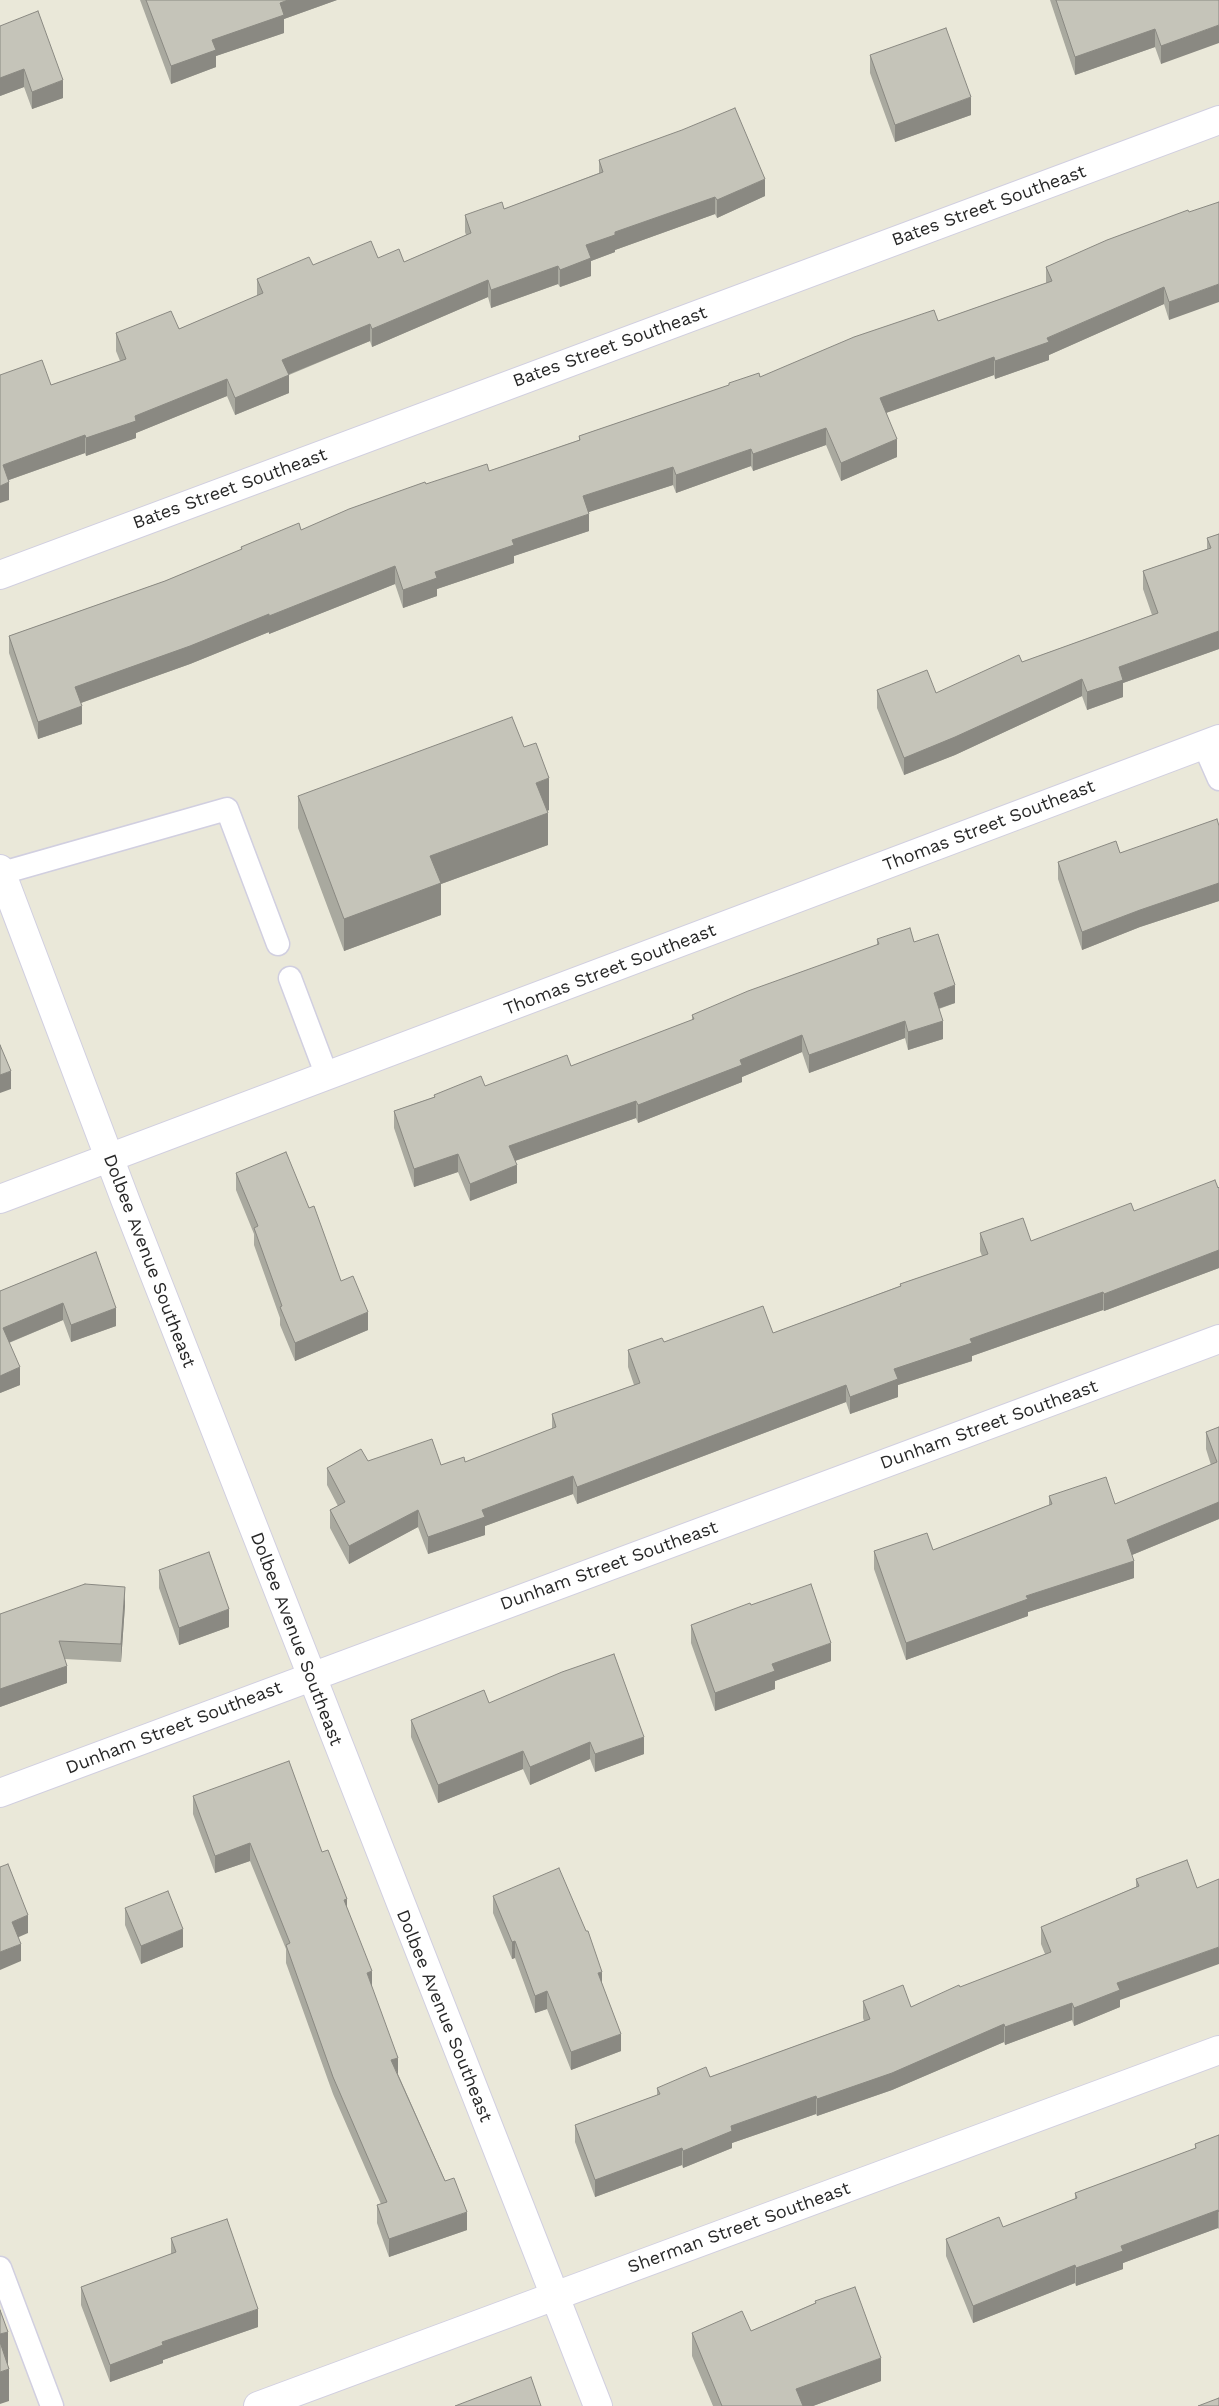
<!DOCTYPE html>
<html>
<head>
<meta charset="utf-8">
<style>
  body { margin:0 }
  canvas { display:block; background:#eae8d9 }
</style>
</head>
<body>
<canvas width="1219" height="2406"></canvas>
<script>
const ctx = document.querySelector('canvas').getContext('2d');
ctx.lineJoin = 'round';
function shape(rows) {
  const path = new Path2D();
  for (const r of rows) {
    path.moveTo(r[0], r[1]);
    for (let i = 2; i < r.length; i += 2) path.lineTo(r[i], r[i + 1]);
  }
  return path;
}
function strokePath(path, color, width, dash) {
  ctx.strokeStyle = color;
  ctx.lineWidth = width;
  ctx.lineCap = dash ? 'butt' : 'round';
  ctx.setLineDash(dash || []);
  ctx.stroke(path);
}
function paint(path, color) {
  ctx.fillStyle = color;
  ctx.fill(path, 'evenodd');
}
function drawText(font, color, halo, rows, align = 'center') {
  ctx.font = font + ' "Work Sans",sans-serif';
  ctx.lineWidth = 4;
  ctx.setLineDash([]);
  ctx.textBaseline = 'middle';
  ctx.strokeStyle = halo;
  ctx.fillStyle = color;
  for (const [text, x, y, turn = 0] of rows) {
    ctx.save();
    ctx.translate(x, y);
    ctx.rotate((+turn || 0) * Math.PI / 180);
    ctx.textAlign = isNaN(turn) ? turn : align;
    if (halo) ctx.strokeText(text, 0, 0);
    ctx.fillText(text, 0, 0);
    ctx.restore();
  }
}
const service = shape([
  [1204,745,1219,779],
  [2,873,227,809,278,944],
  [290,978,327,1076],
  [0,2268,52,2406]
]);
const minor = shape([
  [0,575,1219,120],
  [0,869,126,1202,598,2406],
  [0,1199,1219,739],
  [0,1793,1219,1339],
  [258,2406,1219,2050]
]);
strokePath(service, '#d1cfe0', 25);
strokePath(minor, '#d1cfe0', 30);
strokePath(service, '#fff', 22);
strokePath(minor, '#fff', 28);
paint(shape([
  [140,0,337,0,284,19,284,33,216,56,216,67,171,84],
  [1050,0,1219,0,1161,64,1155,47,1075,75],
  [0,26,63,98,32,109,24,87,0,96],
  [870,55,971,115,895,142,870,73],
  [599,160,765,196,717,218,715,214,615,250,615,252,591,261,591,276,560,287,558,284,491,308,488,297,372,347,370,341,289,375,289,393,235,415,227,396,136,433,136,438,86,456,85,453,9,480,9,500,0,375,51,385,120,361,116,351,116,333,179,329,257,296,257,279,313,265,378,258,404,262,466,235,465,232,465,215,504,209,599,173],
  [1188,210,1169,320,1164,304,1049,355,1049,360,995,379,994,375,886,413,897,457,841,481,826,445,753,471,751,466,676,493,673,485,588,512,589,531,514,556,514,563,437,589,437,596,403,608,395,584,269,634,269,632,190,664,81,703,82,724,38,739,9,653,9,636,165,581,241,550,241,547,301,530,426,484,489,471,579,440,579,436,729,385,729,383,760,377,938,321,1046,283,1046,267],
  [1219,534,1219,649,1123,683,1123,697,1087,710,1082,696,955,755,904,775,877,708,877,690,936,693,1022,662,1152,615,1143,589,1143,571,1207,549,1207,538],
  [298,796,549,810,547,811,548,845,441,884,441,915,344,951,298,828],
  [1219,826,1219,901,1140,927,1082,950,1058,879,1058,862,1120,853],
  [877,939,914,942,955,1003,939,1009,943,1039,908,1050,905,1038,809,1073,802,1052,742,1077,742,1082,638,1123,636,1118,515,1161,517,1183,470,1201,458,1172,414,1187,394,1128,394,1111,434,1097,434,1095,485,1086,571,1066,692,1020,692,1015,877,945],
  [236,1173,309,1208,341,1281,368,1330,295,1361,280,1325,280,1318,254,1245,254,1234,236,1190],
  [1219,1187,1219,1268,1104,1311,1103,1310,972,1356,972,1361,898,1385,898,1397,850,1414,846,1402,577,1504,573,1494,485,1526,485,1535,428,1554,418,1527,349,1564,330,1528,330,1510,338,1506,327,1485,327,1468,368,1461,441,1465,465,1462,552,1429,552,1414,634,1385,628,1367,628,1350,664,1342,773,1333,900,1286,900,1284,982,1256,980,1251,980,1233,1031,1241,1134,1211],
  [96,1252,116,1326,71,1342,63,1320,9,1343,20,1385,0,1393,0,1291],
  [1219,1427,1219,1519,1132,1555,1134,1578,1028,1612,1028,1616,906,1660,874,1569,874,1551,933,1550,1049,1505,1049,1496,1115,1504,1211,1465,1206,1449,1206,1432],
  [159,1570,229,1627,179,1645,159,1588],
  [125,1605,121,1662,65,1659,67,1683,0,1707,0,1614],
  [751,1605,831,1661,775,1681,775,1689,715,1711,691,1643,691,1625],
  [489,1703,644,1754,595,1772,590,1759,530,1785,523,1769,438,1803,411,1737,411,1720],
  [193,1796,322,1852,347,1908,398,2074,467,2230,389,2257,377,2223,377,2205,381,2204,333,2094,286,1963,286,1949,250,1861,215,1873,193,1814],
  [1187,1860,1120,2000,1120,2007,1074,2026,1072,2020,1005,2045,1004,2042,892,2090,817,2116,816,2114,732,2143,732,2148,683,2168,682,2165,595,2197,575,2142,575,2125,657,2095,657,2088,710,2077,864,2021,863,2018,863,2001,911,2007,1045,1954,1041,1944,1041,1927,1136,1887,1136,1879],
  [493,1896,602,1983,621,2051,571,2070,547,2009,535,2013,515,1958,512,1959,493,1913],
  [125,1908,183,1947,141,1964,125,1925],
  [1219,2135,1219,2229,1218,2228,1123,2263,1123,2269,1076,2286,1075,2283,973,2323,946,2256,946,2239,1003,2227,1075,2199,1075,2193,1195,2149,1195,2144],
  [171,2238,258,2327,163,2360,163,2363,110,2382,81,2305,81,2287,171,2254],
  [815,2301,881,2381,813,2406,713,2406,692,2356,692,2333,751,2331,815,2303]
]), '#a9a99f');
paint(shape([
  [288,0,337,0,284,19,284,33,216,56,216,67,171,84,171,66,212,40,280,3],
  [1219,25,1219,43,1161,64,1161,46],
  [1155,29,1155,47,1075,75,1075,57],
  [24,69,24,87,0,96,0,78],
  [63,80,63,98,32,109,32,92],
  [971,97,971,115,895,142,895,125],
  [765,179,765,196,717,218,717,200],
  [715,197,715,214,615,250,615,252,591,261,591,276,560,287,560,270,586,245,615,232],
  [558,266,558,284,491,308,491,290],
  [488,280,488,297,372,347,372,329],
  [1219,284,1219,302,1169,320,1169,302],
  [1164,287,1164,304,1049,355,1049,360,995,379,995,361],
  [370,324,370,341,282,377,282,360],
  [994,357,994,375,880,415,880,398],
  [289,375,289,393,235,415,235,398],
  [227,379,227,396,136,433,136,438,86,456,86,438,135,416],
  [826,428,826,445,753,471,753,454],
  [85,435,85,453,3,482,3,465],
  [897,439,897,457,841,481,841,463],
  [751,449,751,466,676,493,676,475],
  [673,467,673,485,583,514,583,496],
  [9,482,9,500,0,503,0,486],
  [589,514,589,531,514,556,514,563,437,589,437,596,403,608,403,590,435,572,512,540],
  [395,566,395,584,269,634,269,616],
  [269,614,269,632,190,664,75,705,75,687],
  [1219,631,1219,649,1123,683,1123,697,1087,710,1087,692,1119,667],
  [1082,679,1082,696,955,755,904,775,904,758],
  [82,706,82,724,38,739,38,722],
  [549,778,549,810,536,815,536,783],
  [548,813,548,845,441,884,441,915,344,951,344,919,430,856],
  [1219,883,1219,901,1140,927,1082,950,1082,932,1140,910],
  [955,985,955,1003,934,1010,934,993],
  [905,1021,905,1038,809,1073,809,1055],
  [943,1021,943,1039,908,1050,908,1032],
  [802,1035,802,1052,742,1077,742,1082,638,1123,638,1105,740,1060],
  [11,1071,11,1089,0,1093,0,1075],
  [636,1101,636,1118,509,1163,509,1146],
  [458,1154,458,1172,414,1187,414,1169],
  [517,1165,517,1183,470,1201,470,1184],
  [1219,1250,1219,1268,1104,1311,1104,1294],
  [1103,1292,1103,1310,972,1356,972,1361,898,1385,898,1397,850,1414,850,1397,894,1369,970,1339],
  [63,1303,63,1320,3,1345,3,1328],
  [116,1308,116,1326,71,1342,71,1325],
  [368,1312,368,1330,295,1361,295,1343],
  [20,1367,20,1385,0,1393,0,1376],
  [846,1385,846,1402,577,1504,577,1487],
  [573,1476,573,1494,485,1526,485,1535,428,1554,428,1537,482,1510],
  [1219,1502,1219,1519,1127,1557,1127,1540],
  [418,1510,418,1527,349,1564,349,1546],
  [1134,1561,1134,1578,1028,1612,1028,1616,906,1660,906,1643,1026,1596],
  [125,1587,125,1605,121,1662,121,1644],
  [229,1609,229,1627,179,1645,179,1628],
  [831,1643,831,1661,775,1681,775,1689,715,1711,715,1693,772,1664],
  [67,1666,67,1683,0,1707,0,1689],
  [644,1737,644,1754,595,1772,595,1754],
  [590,1742,590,1759,530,1785,530,1767],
  [523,1751,523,1769,438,1803,438,1785],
  [250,1843,250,1861,215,1873,215,1856],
  [347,1899,347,1916,344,1900],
  [28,1915,28,1933,12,1940,12,1922],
  [183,1929,183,1947,141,1964,141,1946],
  [515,1941,515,1958,512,1959,512,1942],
  [21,1944,21,1961,0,1970,0,1952],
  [1219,1947,1219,1964,1120,2000,1120,2007,1074,2026,1074,2008,1117,1983],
  [372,1971,372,1989,367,1973],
  [602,1972,602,1990,598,1973],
  [547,1991,547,2009,535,2013,535,1996],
  [1072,2003,1072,2020,1005,2045,1005,2027],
  [1004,2024,1004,2042,892,2090,817,2116,817,2099],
  [621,2034,621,2051,571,2070,571,2052],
  [398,2058,398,2075,391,2060],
  [816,2096,816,2114,732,2143,732,2148,683,2168,683,2151,731,2126],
  [682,2148,682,2165,595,2197,595,2180],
  [1218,2210,1218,2228,1123,2263,1123,2269,1076,2286,1076,2268,1121,2246],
  [467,2212,467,2230,389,2257,389,2239],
  [1075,2265,1075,2283,973,2323,973,2306],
  [258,2309,258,2327,163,2360,163,2363,110,2382,110,2365,162,2342],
  [8,2332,8,2364,0,2366,0,2334],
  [881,2358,881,2381,813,2406,796,2406,796,2389],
  [9,2369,9,2401,0,2404,0,2372]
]), '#8a8982');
const building = shape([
  [146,0,288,0,280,3,284,15,212,40,216,50,171,66,146,0],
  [1056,0,1219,0,1219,25,1161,46,1155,29,1075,57,1056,0],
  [38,11,63,80,32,92,24,69,0,78,0,26,38,11],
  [946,28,971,97,895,125,870,55,946,28],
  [735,108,765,179,717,200,715,197,615,232,615,235,586,245,591,258,560,270,558,266,491,290,488,280,372,329,370,324,282,360,289,375,235,398,227,379,135,416,136,421,86,438,85,435,3,465,9,482,0,486,0,375,42,360,51,385,126,359,116,333,171,311,179,329,263,293,257,279,309,257,313,265,371,241,378,258,399,249,404,262,471,233,465,215,502,202,504,209,603,172,599,160,682,130,735,108],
  [1219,202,1219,284,1169,302,1164,287,1047,338,1049,342,995,361,994,357,880,398,897,439,841,463,826,428,753,454,751,449,676,475,673,467,583,496,589,514,512,540,514,545,435,572,437,578,403,590,395,566,269,616,269,614,190,646,75,687,82,706,38,722,9,636,165,581,242,549,241,547,299,523,301,530,349,509,425,482,426,484,487,464,489,471,580,440,579,436,729,385,729,383,759,373,760,377,854,337,934,310,938,321,1052,281,1046,267,1107,240,1188,210,1189,212,1219,202],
  [1219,534,1219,631,1119,667,1123,680,1087,692,1082,679,955,737,904,758,877,690,927,670,936,693,1019,655,1022,662,1158,613,1143,571,1211,548,1207,538,1219,534],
  [512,717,524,747,536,743,549,778,536,783,548,813,430,856,441,883,344,919,298,796,512,717],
  [1217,819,1219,826,1219,883,1140,910,1082,932,1058,862,1116,841,1120,853,1217,819],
  [910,928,914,942,938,934,955,985,934,993,943,1021,908,1032,905,1021,809,1055,802,1035,740,1060,742,1065,638,1105,636,1101,509,1146,517,1165,470,1184,458,1154,414,1169,394,1111,435,1097,434,1095,481,1076,485,1086,567,1055,571,1066,694,1019,692,1015,748,991,879,944,877,939,910,928],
  [0,1045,11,1071,0,1075,0,1045],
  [286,1152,309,1208,314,1206,341,1281,353,1276,368,1312,295,1343,280,1307,282,1306,254,1228,258,1226,236,1173,286,1152],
  [1215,1180,1218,1188,1219,1187,1219,1250,1104,1294,1103,1292,970,1339,972,1343,894,1369,898,1379,850,1397,846,1385,577,1487,573,1476,482,1510,485,1517,428,1537,418,1510,349,1546,330,1510,345,1502,327,1468,361,1449,368,1461,432,1439,441,1465,464,1457,465,1462,556,1427,552,1414,640,1383,628,1350,662,1338,664,1342,763,1306,773,1333,901,1286,900,1284,988,1254,980,1233,1023,1218,1031,1241,1131,1203,1134,1211,1215,1180],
  [96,1252,116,1308,71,1325,63,1303,3,1328,20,1367,0,1376,0,1291,96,1252],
  [1219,1427,1219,1502,1127,1540,1134,1561,1026,1596,1028,1599,906,1643,874,1551,927,1533,933,1550,1052,1504,1049,1496,1106,1477,1115,1504,1217,1462,1206,1432,1219,1427],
  [209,1552,229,1609,179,1628,159,1570,209,1552],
  [85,1584,125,1587,121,1644,59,1641,67,1666,0,1689,0,1614,85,1584],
  [811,1584,831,1643,772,1664,775,1671,715,1693,691,1625,750,1603,751,1605,811,1584],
  [614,1654,644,1737,595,1754,590,1742,530,1767,523,1751,438,1785,411,1720,484,1690,489,1703,562,1672,614,1654],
  [289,1761,322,1852,328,1850,347,1899,344,1900,372,1971,367,1973,398,2058,391,2060,445,2181,454,2178,467,2212,389,2239,377,2205,387,2202,333,2077,286,1945,290,1943,250,1843,215,1856,193,1796,289,1761],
  [1187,1860,1197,1888,1219,1879,1219,1947,1117,1983,1120,1990,1074,2008,1072,2003,1005,2027,1004,2024,892,2073,817,2099,816,2096,731,2126,732,2131,683,2151,682,2148,595,2180,575,2125,660,2094,657,2088,706,2067,710,2077,870,2019,863,2001,903,1985,911,2007,959,1985,960,1987,1051,1952,1041,1927,1139,1886,1136,1879,1187,1860],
  [8,1864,28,1915,12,1922,21,1944,0,1952,0,1867,8,1864],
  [559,1868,586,1931,588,1931,602,1972,598,1973,621,2034,571,2052,547,1991,535,1996,515,1941,512,1942,493,1896,559,1868],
  [168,1891,183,1929,141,1946,125,1908,168,1891],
  [1219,2135,1219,2212,1218,2210,1121,2246,1123,2251,1076,2268,1075,2265,973,2306,946,2239,999,2217,1003,2227,1077,2198,1075,2193,1196,2148,1195,2144,1219,2135],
  [227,2219,258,2309,162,2342,163,2345,110,2365,81,2287,176,2252,171,2238,227,2219],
  [855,2287,881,2358,796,2389,803,2406,722,2406,692,2333,742,2311,751,2331,816,2303,815,2301,855,2287],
  [0,2310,8,2332,0,2334,0,2310],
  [0,2342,9,2369,0,2372,0,2342],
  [531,2377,541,2406,455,2406,531,2377],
  [1219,2398,1219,2406,1198,2406,1219,2398]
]);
paint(building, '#c5c4b9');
strokePath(building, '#8a8982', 1);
drawText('18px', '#282828', '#fff', [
  ["Bates Street Southeast",989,206,-20],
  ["Bates Street Southeast",610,347,-20],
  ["Bates Street Southeast",230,489,-20],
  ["Thomas Street Southeast",989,826,-21],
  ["Thomas Street Southeast",610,970,-21],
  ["Dolbee Avenue Southeast",149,1261,69],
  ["Dunham Street Southeast",989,1425,-20],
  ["Dunham Street Southeast",609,1566,-20],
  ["Dolbee Avenue Southeast",296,1639,69],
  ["Dunham Street Southeast",174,1728,-21],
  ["Dolbee Avenue Southeast",444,2016,68],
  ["Sherman Street Southeast",739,2228,-20]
]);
</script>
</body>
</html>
